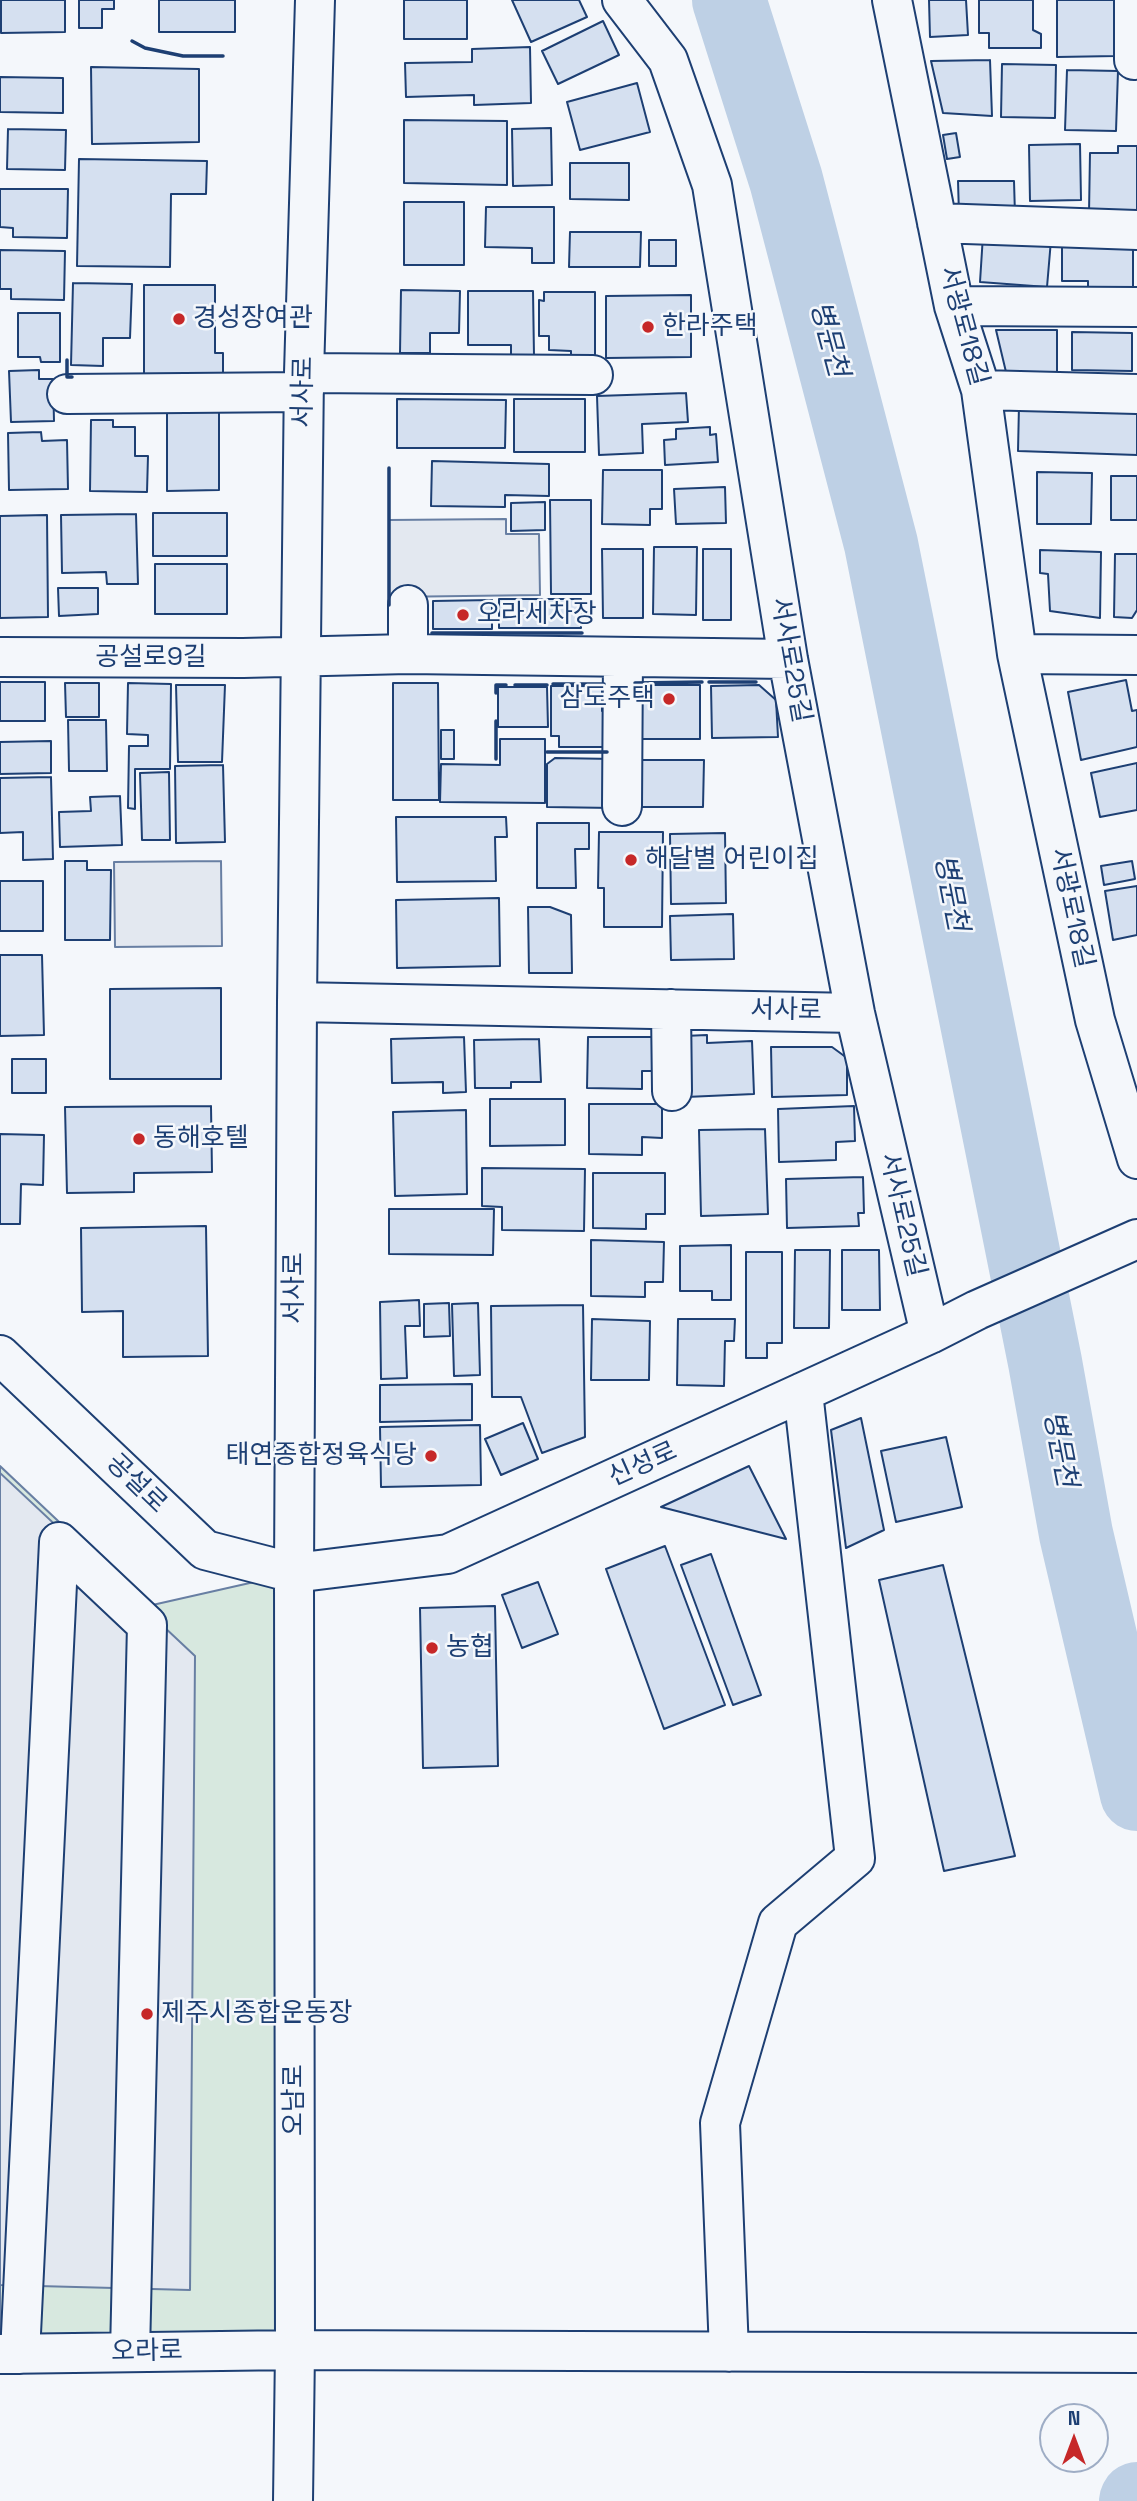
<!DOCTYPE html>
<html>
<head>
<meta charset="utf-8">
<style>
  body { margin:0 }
  #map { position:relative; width:1137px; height:2501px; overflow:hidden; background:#f4f7fb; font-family:"Space Grotesk",sans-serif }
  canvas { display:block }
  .north { position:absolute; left:1039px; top:2403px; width:70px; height:70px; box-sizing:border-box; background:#f4f7fb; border:2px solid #9eadc5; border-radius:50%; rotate:0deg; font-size:19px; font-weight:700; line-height:28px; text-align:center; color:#1d3f73 }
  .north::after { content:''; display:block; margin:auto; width:24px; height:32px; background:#c62828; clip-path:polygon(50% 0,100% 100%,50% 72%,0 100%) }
</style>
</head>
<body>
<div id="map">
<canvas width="1137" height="2501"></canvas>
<div class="north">N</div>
</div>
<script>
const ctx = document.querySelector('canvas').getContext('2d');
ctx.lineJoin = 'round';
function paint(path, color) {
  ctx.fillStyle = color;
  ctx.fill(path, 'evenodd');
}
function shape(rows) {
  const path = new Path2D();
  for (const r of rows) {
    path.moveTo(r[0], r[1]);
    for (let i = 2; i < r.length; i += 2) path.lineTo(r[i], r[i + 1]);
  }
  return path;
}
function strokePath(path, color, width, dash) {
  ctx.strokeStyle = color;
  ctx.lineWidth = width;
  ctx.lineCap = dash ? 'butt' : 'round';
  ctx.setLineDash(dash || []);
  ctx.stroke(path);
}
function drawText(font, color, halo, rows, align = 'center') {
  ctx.font = font + ' "Space Grotesk","Noto Sans KR",sans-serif';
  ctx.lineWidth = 5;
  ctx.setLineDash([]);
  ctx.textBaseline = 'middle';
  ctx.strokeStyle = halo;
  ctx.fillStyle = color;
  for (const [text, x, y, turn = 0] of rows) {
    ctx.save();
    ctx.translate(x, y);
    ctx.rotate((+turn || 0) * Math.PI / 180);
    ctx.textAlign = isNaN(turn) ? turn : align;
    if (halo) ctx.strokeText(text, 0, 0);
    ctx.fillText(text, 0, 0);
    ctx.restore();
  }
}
const green = shape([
  [0,1466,148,1606,294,1573,295,2350,0,2346,0,1466]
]);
paint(green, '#d7e8df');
strokePath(green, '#687fa3', 2);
const parking = shape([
  [506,519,506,534,539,534,540,595,389,597,389,520,506,519],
  [221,861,222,946,115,947,114,862,221,861],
  [0,1473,195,1656,190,2290,0,2285,0,1473]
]);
paint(parking, '#e3e8f0');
strokePath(parking, '#687fa3', 2);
strokePath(shape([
  [729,0,786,180,881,544,1045,1362,1076,1534,1137,1794],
  [1136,2501,1137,2499]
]), '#bed0e5', 74);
const building = shape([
  [1,0,65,0,65,32,1,33,1,0],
  [79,0,114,0,114,9,102,9,102,28,79,28,79,0],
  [159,0,235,0,235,32,159,32,159,0],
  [404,0,467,0,467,39,404,39,404,0],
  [512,0,579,0,587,17,531,42,512,0],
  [929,0,966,0,968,35,930,37,929,0],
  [979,0,1033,0,1033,30,1041,34,1041,48,989,48,989,33,979,33,979,0],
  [1057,0,1115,0,1116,56,1057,57,1057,0],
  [603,21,619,55,558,84,542,51,603,21],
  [530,47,531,103,474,105,474,95,406,97,405,63,472,62,472,49,530,47],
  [990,60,992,116,943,113,931,61,990,60],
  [1002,64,1056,65,1055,118,1001,117,1002,64],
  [91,67,199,69,199,142,92,144,91,67],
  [1067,70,1118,71,1116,131,1065,130,1067,70],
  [0,77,63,78,63,113,0,112,0,77],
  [637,83,650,132,580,150,567,102,637,83],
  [404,120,507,121,507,185,404,183,404,120],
  [551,128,552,185,513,186,512,129,551,128],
  [8,129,66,130,65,170,7,169,8,129],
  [956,133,960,157,947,159,943,135,956,133],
  [1080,144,1081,200,1030,201,1029,145,1080,144],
  [1118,146,1137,146,1137,214,1089,213,1090,153,1118,153,1118,146],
  [79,159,207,161,206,194,171,194,170,267,77,266,79,159],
  [570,163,629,163,629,200,570,199,570,163],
  [958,181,1014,181,1015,215,959,215,958,181],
  [0,189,68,189,67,238,13,237,13,228,0,227,0,189],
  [404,202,464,202,464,265,404,265,404,202],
  [486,207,554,207,554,263,532,263,532,248,485,247,486,207],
  [570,232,641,232,640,267,569,267,570,232],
  [983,235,1051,240,1047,287,980,282,983,235],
  [649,240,676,240,676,266,649,266,649,240],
  [1062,245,1133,245,1133,296,1088,296,1088,281,1062,281,1062,245],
  [0,250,65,251,64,300,11,299,11,289,0,289,0,250],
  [73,283,132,284,130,338,103,338,103,366,71,365,73,283],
  [144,285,215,285,215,353,223,353,223,375,144,375,144,285],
  [401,290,460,291,459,333,430,333,430,353,400,353,401,290],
  [468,291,533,291,534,356,511,356,511,345,468,345,468,291],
  [544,292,595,292,595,363,571,363,571,351,549,350,549,336,539,336,539,300,544,301,544,292],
  [691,295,691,357,606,358,606,296,691,295],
  [18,313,60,313,60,362,41,362,40,357,18,357,18,313],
  [996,330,1057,330,1057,372,1006,372,996,330],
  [1072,332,1132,333,1132,371,1072,370,1072,332],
  [39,370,39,379,53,379,54,421,11,422,9,371,39,370],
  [686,393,688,422,642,424,643,453,599,455,597,396,686,393],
  [397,399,506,400,505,448,397,448,397,399],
  [514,399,585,399,585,452,514,452,514,399],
  [167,403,219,403,219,490,167,491,167,403],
  [1019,405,1137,408,1137,455,1018,451,1019,405],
  [91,420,113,420,113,427,135,427,135,456,148,456,147,492,90,491,91,420],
  [710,427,710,435,716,434,718,462,665,465,664,440,676,439,676,429,710,427],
  [41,432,42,441,67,440,68,489,9,490,8,433,41,432],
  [432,461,549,464,549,496,505,495,505,507,431,506,432,461],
  [603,470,662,470,662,509,650,509,650,525,602,524,603,470],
  [1037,472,1092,473,1091,524,1037,524,1037,472],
  [1111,476,1137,476,1137,520,1111,520,1111,476],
  [725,487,726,523,676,524,674,489,725,487],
  [550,500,591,500,591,594,551,594,550,500],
  [545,502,545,530,511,531,511,503,545,502],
  [153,513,227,513,227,556,153,556,153,513],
  [136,514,138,584,107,584,106,572,62,573,61,515,136,514],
  [47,515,48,617,0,618,0,516,47,515],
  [654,547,697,547,696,615,653,614,654,547],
  [602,549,643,549,643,618,603,618,602,549],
  [703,549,731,549,731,620,703,620,703,549],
  [1040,550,1101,552,1100,618,1050,611,1048,574,1040,573,1040,550],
  [1115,554,1137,554,1137,610,1132,618,1114,617,1115,554],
  [155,564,227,564,227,614,155,614,155,564],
  [58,588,98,588,98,614,59,616,58,588],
  [499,599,581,599,581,628,499,628,499,599],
  [492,600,492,629,433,629,433,601,492,600],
  [1126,680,1132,711,1137,710,1137,747,1081,760,1068,692,1126,680],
  [0,682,45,682,45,721,0,721,0,682],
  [65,683,99,683,99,717,66,717,65,683],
  [128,683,171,684,170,769,135,769,135,809,128,808,129,746,148,746,148,735,127,734,128,683],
  [393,683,438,683,439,800,393,800,393,683],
  [176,685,225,685,222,762,178,762,176,685],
  [638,685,700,685,700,739,638,739,638,685],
  [759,685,776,700,778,737,712,738,711,686,759,685],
  [551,686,602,686,602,711,609,711,609,747,559,747,559,736,551,736,551,686],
  [498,687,547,687,548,727,498,727,498,687],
  [68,720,106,720,107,771,69,771,68,720],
  [441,730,454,730,454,759,441,759,441,730],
  [500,739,545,739,545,803,440,802,441,764,500,765,500,739],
  [51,741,51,773,0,774,0,742,51,741],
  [555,758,614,759,613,808,547,807,547,764,555,758],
  [632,760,704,760,703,807,632,807,632,760],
  [1137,763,1137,810,1100,817,1091,773,1137,763],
  [223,765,225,842,176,843,175,766,223,765],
  [169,772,170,840,142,840,140,773,169,772],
  [51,777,53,859,23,860,23,832,0,833,0,778,51,777],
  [120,796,122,845,60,847,59,812,91,811,90,797,120,796],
  [396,817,506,817,507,837,495,837,496,881,397,882,396,817],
  [537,823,589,823,589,849,575,849,576,888,537,888,537,823],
  [599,832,663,832,662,927,604,927,604,888,598,888,599,832],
  [725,833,726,903,671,904,670,834,725,833],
  [65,861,87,861,87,870,111,870,110,940,65,940,65,861],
  [1132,861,1135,879,1104,885,1101,866,1132,861],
  [0,881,43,881,43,931,0,931,0,881],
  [1137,886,1137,935,1113,940,1105,891,1137,886],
  [499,898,500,966,397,968,396,900,499,898],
  [528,907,550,907,571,915,572,973,529,973,528,907],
  [733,914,734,959,671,960,670,916,733,914],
  [0,955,42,955,44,1035,0,1036,0,955],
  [221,988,221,1079,110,1079,110,989,221,988],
  [707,1035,707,1043,752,1041,754,1094,686,1097,684,1036,707,1035],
  [464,1037,466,1092,443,1093,443,1082,392,1083,391,1039,464,1037],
  [588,1037,654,1037,653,1071,642,1071,642,1089,587,1088,588,1037],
  [539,1039,541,1082,511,1082,511,1088,475,1088,474,1040,539,1039],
  [771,1047,832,1047,847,1058,847,1095,772,1097,771,1047],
  [12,1059,46,1059,46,1093,12,1093,12,1059],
  [490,1099,565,1099,565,1145,490,1146,490,1099],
  [589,1104,662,1104,662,1138,642,1137,642,1155,589,1154,589,1104],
  [211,1106,212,1172,134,1173,134,1192,67,1193,65,1107,211,1106],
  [854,1106,855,1141,836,1142,836,1160,779,1162,778,1109,854,1106],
  [466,1110,467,1194,395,1196,393,1112,466,1110],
  [765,1129,768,1214,701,1216,699,1130,765,1129],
  [0,1134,44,1135,43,1185,21,1184,20,1224,0,1224,0,1134],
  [482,1168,585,1169,584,1231,502,1230,502,1207,482,1206,482,1168],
  [593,1173,665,1173,665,1214,646,1214,646,1229,593,1228,593,1173],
  [863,1177,864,1213,858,1213,859,1226,787,1228,786,1179,863,1177],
  [389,1209,494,1209,493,1255,389,1254,389,1209],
  [206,1226,208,1356,123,1357,123,1311,82,1312,81,1228,206,1226],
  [591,1240,664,1242,663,1282,645,1282,645,1297,591,1296,591,1240],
  [731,1245,731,1300,712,1300,712,1291,680,1291,680,1246,731,1245],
  [795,1250,830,1250,829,1328,794,1328,795,1250],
  [842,1250,879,1250,880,1310,842,1310,842,1250],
  [746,1252,782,1252,782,1343,767,1343,767,1358,746,1358,746,1252],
  [419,1300,420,1326,405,1326,407,1378,381,1379,380,1302,419,1300],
  [449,1303,450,1336,424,1337,424,1304,449,1303],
  [478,1303,480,1375,454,1376,452,1304,478,1303],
  [583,1305,585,1437,542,1453,521,1397,492,1397,491,1306,583,1305],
  [592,1319,650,1321,649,1380,591,1380,592,1319],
  [678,1319,735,1319,734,1341,725,1341,724,1386,677,1385,678,1319],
  [472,1384,472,1420,380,1422,380,1385,472,1384],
  [861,1418,884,1530,846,1548,831,1430,861,1418],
  [523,1423,538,1459,501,1475,485,1439,523,1423],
  [480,1425,481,1485,381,1487,380,1427,480,1425],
  [946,1437,962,1507,896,1522,881,1451,946,1437],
  [749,1466,786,1539,661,1507,749,1466],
  [665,1546,725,1705,664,1729,606,1569,665,1546],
  [711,1554,761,1695,733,1705,681,1565,711,1554],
  [943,1565,1015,1856,944,1871,879,1580,943,1565],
  [538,1582,558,1634,522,1648,502,1595,538,1582],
  [495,1606,498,1766,423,1768,420,1608,495,1606]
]);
paint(building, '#d5e0f0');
strokePath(building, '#1d3f73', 2);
const minor = shape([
  [622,0,668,60,712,185,788,659,855,1013,930,1334],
  [892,0,954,306,981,390,1017,654,1095,1020,1137,1159],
  [1134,0,1134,60],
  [937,223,1137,230],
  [954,306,1137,307],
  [304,373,593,375],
  [981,390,1137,394],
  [67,394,304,392],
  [408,605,408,654],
  [1017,654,1137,655],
  [0,657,243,658,408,654,788,659],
  [622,806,623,657],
  [297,1002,855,1013],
  [671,1009,672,1091],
  [0,1355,205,1550,294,1573,448,1554,930,1334,977,1310,1137,1239],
  [729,2352,720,2123,778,1923,855,1858,803,1392],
  [0,2354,295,2350,1137,2353],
  [20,2354,59,1542,147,1625,130,2352],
  [293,2501,295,2350,294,1573,297,1002,304,373,315,0]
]);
strokePath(minor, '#1d3f73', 42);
strokePath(minor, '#f4f7fb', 38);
strokePath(shape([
  [132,41,145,48,183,56,223,56],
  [67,360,67,377,72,377],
  [389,468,389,605],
  [432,633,582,633],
  [709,682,756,682],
  [635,683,702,682],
  [553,684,604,684],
  [515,685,547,685],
  [496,693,496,685,506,685],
  [496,721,496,759],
  [547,752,607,752]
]), '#1d3f73', 3.5);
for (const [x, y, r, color] of [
  [179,319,7,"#c62828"],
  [648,327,7,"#c62828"],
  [463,615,7,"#c62828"],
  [669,699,7,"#c62828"],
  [631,860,7,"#c62828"],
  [139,1139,7,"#c62828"],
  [431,1456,7,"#c62828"],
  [432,1648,7,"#c62828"],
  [147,2014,7,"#c62828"]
]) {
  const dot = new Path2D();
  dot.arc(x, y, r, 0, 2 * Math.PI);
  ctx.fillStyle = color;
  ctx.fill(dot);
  strokePath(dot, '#f4f7fb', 2.5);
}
drawText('26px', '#1d3f73', '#f4f7fb', [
  ["경성장여관",193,319],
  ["한라주택",662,327],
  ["오라세차장",477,615],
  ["삼도주택",655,699,"right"],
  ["해달별 어린이집",645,860],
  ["동해호텔",153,1139],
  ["태연종합정육식당",417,1456,"right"],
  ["농협",446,1648],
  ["제주시종합운동장",161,2014]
], 'left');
drawText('26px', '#1d3f73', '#f4f7fb', [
  ["서광로18길",963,326,75],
  ["서사로",304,392,-89],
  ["공설로9길",151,658],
  ["서사로25길",790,660,80],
  ["서광로18길",1071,908,78],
  ["서사로",786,1011,1],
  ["서사로25길",902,1215,77],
  ["서사로",295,1288,-90],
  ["신성로",643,1465,-24],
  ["공설로",136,1484,44],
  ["오남로",295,2100,-90],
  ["오라로",147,2352,-1]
]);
drawText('italic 28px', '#1d3f73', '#f4f7fb', [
  ["병문천",828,339,75],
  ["병문천",950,893,79],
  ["병문천",1059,1449,79]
]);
</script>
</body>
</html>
